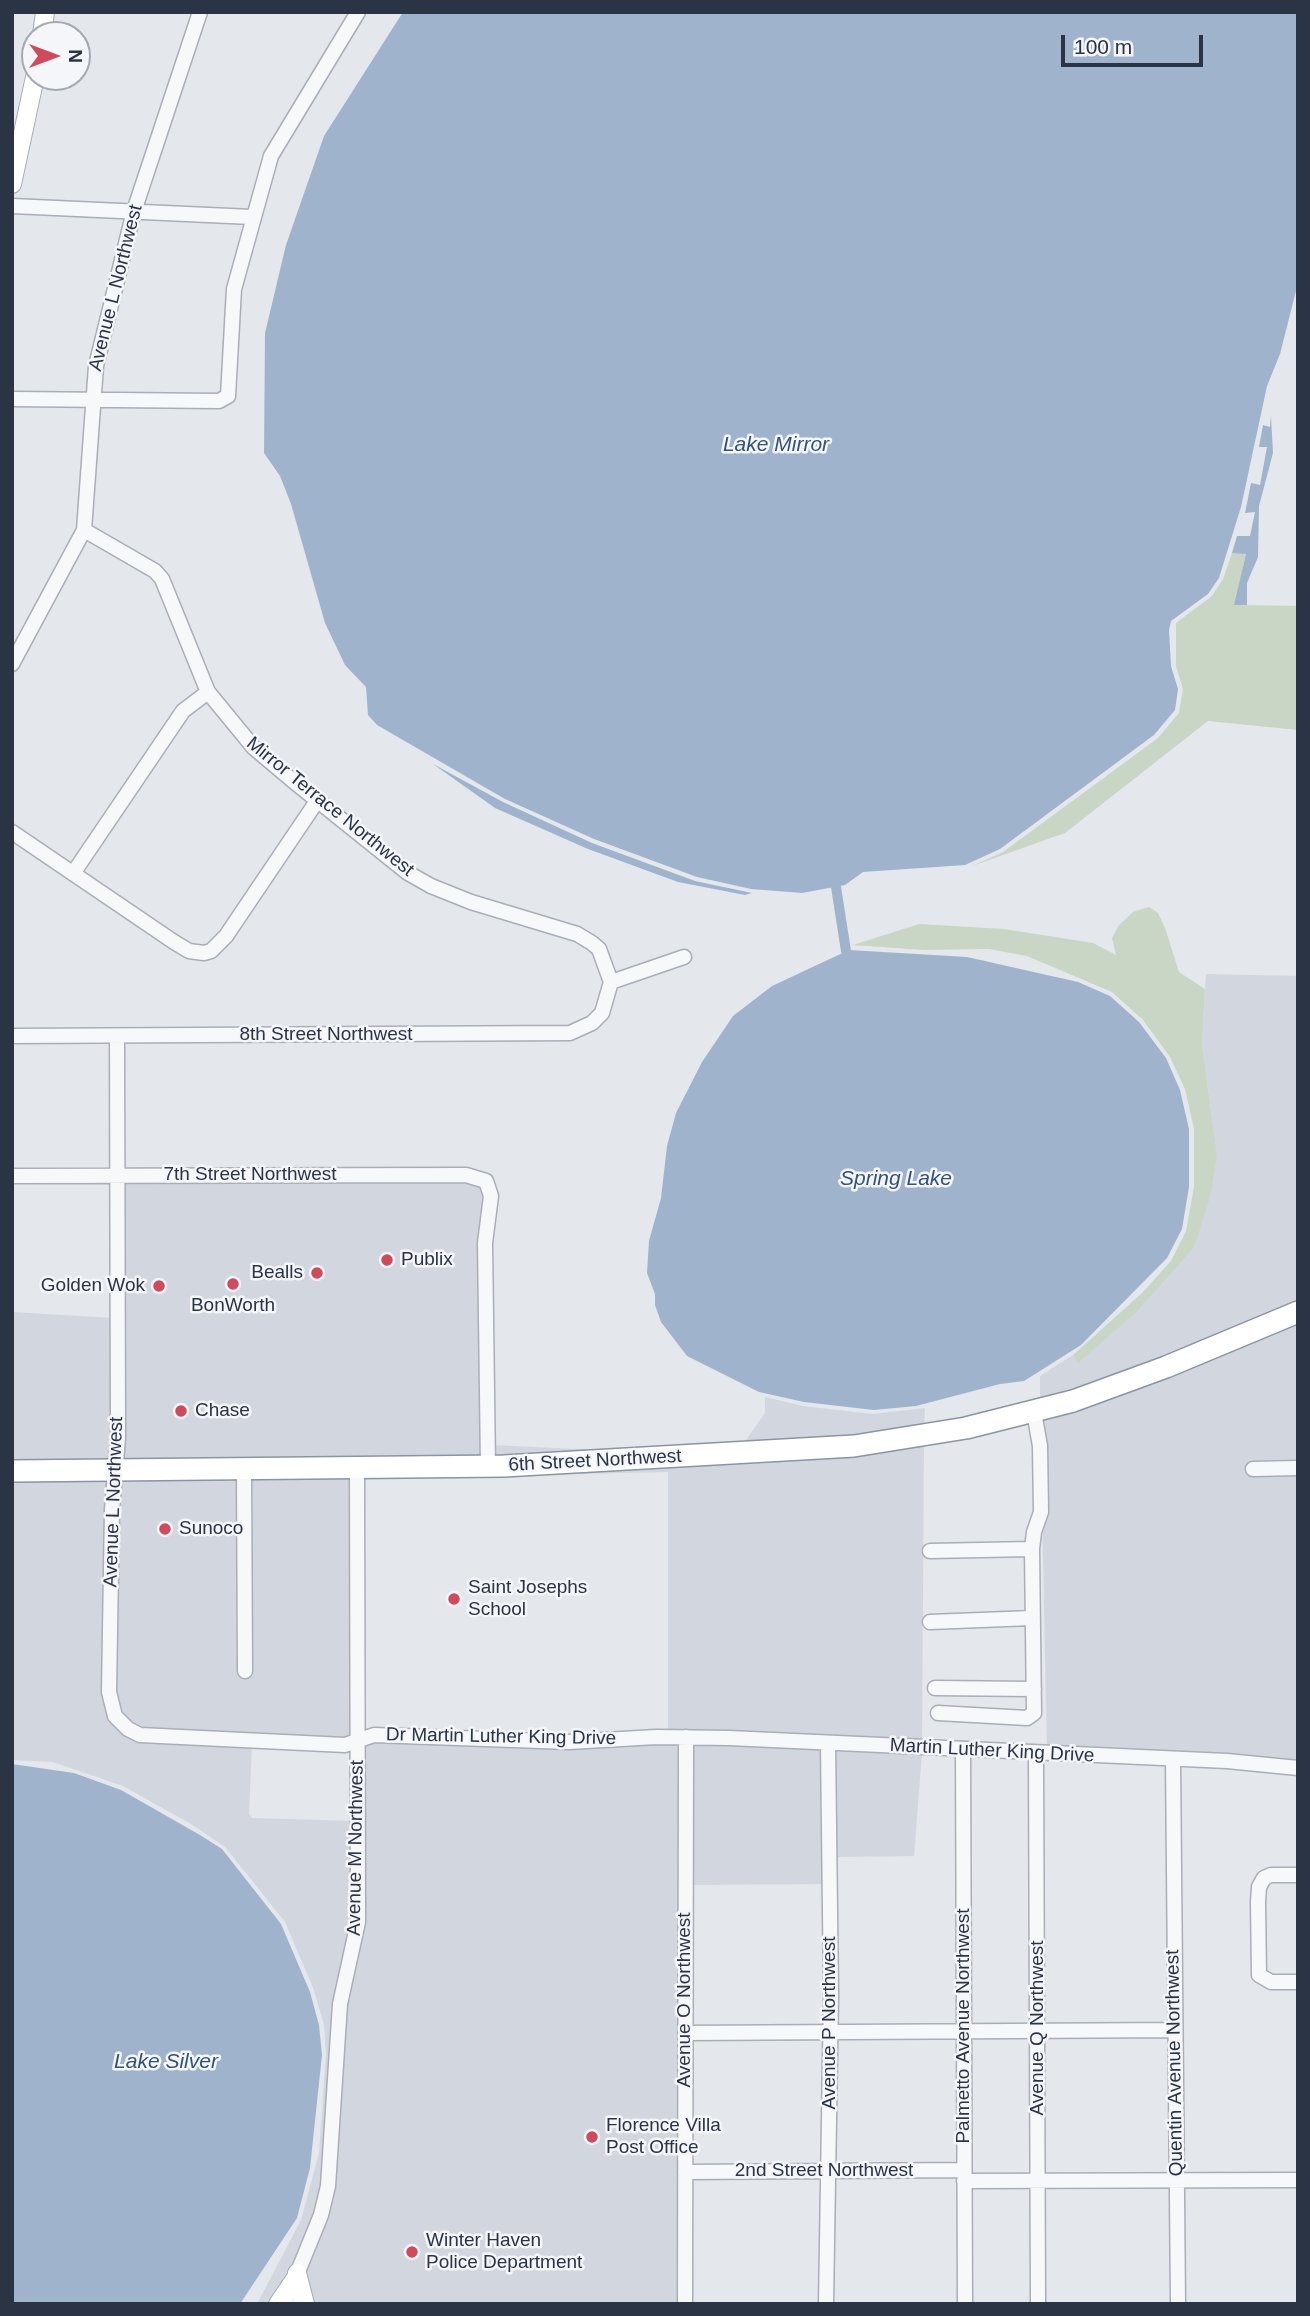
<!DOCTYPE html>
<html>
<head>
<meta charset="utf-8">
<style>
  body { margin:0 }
  #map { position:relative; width:1310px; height:2316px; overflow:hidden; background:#e4e7ec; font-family:Arial,sans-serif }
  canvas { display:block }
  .frame { position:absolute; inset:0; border:14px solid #2b3445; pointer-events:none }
  .north { position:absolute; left:21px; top:21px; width:70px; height:70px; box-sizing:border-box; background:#f4f6f9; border:2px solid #a4a8b1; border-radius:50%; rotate:90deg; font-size:19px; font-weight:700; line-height:28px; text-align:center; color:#2b3445 }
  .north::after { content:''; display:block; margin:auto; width:24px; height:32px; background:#d1495b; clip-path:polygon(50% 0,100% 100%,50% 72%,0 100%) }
  .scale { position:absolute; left:1061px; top:35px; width:142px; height:32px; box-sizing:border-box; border:4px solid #2b3445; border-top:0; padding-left:9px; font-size:21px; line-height:24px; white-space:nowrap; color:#2b3445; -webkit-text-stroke:5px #f4f6f9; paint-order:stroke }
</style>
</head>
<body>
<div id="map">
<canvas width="1310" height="2316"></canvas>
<div class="frame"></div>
<div class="north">N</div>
<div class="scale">100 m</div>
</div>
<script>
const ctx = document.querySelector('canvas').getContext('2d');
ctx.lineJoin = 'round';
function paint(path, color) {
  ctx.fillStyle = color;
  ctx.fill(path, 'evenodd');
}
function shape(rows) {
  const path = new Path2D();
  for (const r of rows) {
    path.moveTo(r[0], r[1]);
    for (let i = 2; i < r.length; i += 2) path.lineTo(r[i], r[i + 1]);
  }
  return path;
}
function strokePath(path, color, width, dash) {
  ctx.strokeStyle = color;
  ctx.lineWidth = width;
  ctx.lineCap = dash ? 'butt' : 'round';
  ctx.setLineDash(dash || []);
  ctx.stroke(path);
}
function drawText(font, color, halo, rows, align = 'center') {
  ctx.font = font + ' Arial,sans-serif';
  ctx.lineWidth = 5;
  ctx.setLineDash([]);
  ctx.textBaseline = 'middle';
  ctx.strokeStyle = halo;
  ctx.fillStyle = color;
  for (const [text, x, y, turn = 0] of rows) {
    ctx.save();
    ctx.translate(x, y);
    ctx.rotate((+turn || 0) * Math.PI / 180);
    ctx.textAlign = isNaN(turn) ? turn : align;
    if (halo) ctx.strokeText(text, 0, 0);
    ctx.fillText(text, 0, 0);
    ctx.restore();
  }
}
paint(shape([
  [1206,974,1298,976,1298,1306,1040,1405,1040,1376,1073,1355,1078,1362,1138,1311,1194,1248,1217,1154,1202,1045],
  [124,1179,472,1181,485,1189,480,1462,121,1465],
  [12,1312,113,1318,110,1465,12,1466],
  [1298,1317,1298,1463,1247,1465,1248,1474,1298,1473,1298,1763,1047,1749,1040,1415],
  [765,1397,803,1406,873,1414,925,1408,924,1430,741,1447,765,1413],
  [924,1440,922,1743,668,1732,668,1472,535,1475,442,1472],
  [491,1445,664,1453,491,1462],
  [352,1472,352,1736,343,1740,142,1730,132,1725,120,1714,114,1691,121,1475,239,1474,241,1676,251,1676,250,1473],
  [110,1475,103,1692,124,1732,252,1745,249,1814,252,1818,353,1821,351,1935,336,1994,323,2185,293,2269,271,2304,257,2304,301,2220,319,2153,326,2055,324,2025,314,1990,285,1922,225,1847,191,1824,123,1786,53,1762,12,1760,12,1476],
  [363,1742,681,1742,679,2304,311,2304,303,2274,326,2217,345,2005,363,1928],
  [692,1742,822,1748,824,1884,691,1885],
  [833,1748,922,1753,914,1856,837,1857,835,1884]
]), '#d2d6de');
paint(shape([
  [1232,553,1246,553,1235,605,1298,606,1298,730,1208,721,1065,833,972,866,1003,852,1158,738,1179,713,1183,689,1176,666,1176,623,1212,596,1223,579],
  [1149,907,1158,913,1165,928,1179,972,1205,989,1202,1045,1217,1154,1210,1197,1194,1248,1138,1311,1078,1363,1073,1355,1142,1293,1171,1261,1186,1231,1194,1187,1194,1129,1185,1089,1170,1057,1143,1020,1112,992,1027,956,989,949,924,950,853,945,919,924,1004,929,1093,943,1116,955,1112,938,1119,925,1133,912]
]), '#c9d6c5');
paint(shape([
  [403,12,1298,12,1298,283,1280,354,1267,386,1241,507,1219,578,1208,594,1171,621,1169,630,1171,666,1178,689,1175,710,1154,735,1000,849,965,865,863,872,845,885,802,893,751,889,697,877,594,839,505,799,377,725,368,715,366,687,345,665,325,623,291,504,280,476,264,453,265,333,286,245,324,136],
  [1271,416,1273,453,1259,506,1258,557,1247,583,1247,605,1234,605,1246,554,1232,553,1237,536,1250,536,1255,512,1245,513,1251,483,1260,485,1267,447,1259,447,1263,425,1270,427],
  [433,764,503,802,592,843,695,881,752,893,745,895,678,882,588,849,495,808],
  [849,950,967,957,1078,982,1110,996,1139,1022,1166,1058,1180,1090,1189,1129,1189,1187,1182,1229,1167,1258,1081,1345,1024,1381,1000,1384,916,1406,874,1410,804,1402,759,1392,687,1356,661,1322,655,1305,655,1294,647,1273,649,1241,661,1198,667,1146,676,1113,702,1062,733,1016,772,986],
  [12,1764,74,1773,121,1790,200,1835,222,1849,281,1924,310,1992,319,2025,322,2055,310,2168,297,2218,240,2304,12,2304]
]), '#9fb4cc');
strokePath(shape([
  [836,887,846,951]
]), '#9fb4cc', 10);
const minor = shape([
  [12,206,252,217],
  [12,399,219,401,228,396,234,289,271,156,358,12],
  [84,530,155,571,162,579,208,692,254,748,292,780,408,873,431,886,471,902,577,934,592,943,599,949,611,982],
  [12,664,84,530,96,366,134,211,200,12],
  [12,832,174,942,189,951,204,953,211,951,226,936,317,801],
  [74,872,183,711,208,692],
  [611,982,684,957],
  [12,1036,570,1033,592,1023,602,1013,611,982],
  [117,1036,118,1438,112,1509,109,1692,115,1716,128,1729,140,1735,345,1745,374,1735,569,1742,656,1737,729,1738,1227,1761,1298,1768],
  [12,1176,466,1175,486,1181,491,1196,485,1243,488,1467],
  [244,1468,245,1671],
  [1253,1469,1298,1468],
  [930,1551,1032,1549],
  [930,1622,1032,1618],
  [935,1688,1034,1689],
  [938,1713,1027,1718,1034,1713,1032,1549,1034,1532,1041,1512,1040,1446,1034,1412],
  [963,1749,965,2304],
  [1036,1753,1038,2304],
  [1173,1759,1178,2304],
  [1298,1875,1271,1875,1264,1878,1259,1887,1258,1902,1259,1975,1271,1982,1298,1982],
  [686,2033,1174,2030],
  [685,2172,964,2170],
  [964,2181,1298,2180],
  [291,2304,295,2279,321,2215,328,2186,340,2004,358,1922,357,1468],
  [685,2304,686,1737],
  [826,2304,831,1996,828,1743]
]);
const major = shape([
  [42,35,45,12],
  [12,184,35,77],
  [297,2273,305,2304],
  [278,2304,295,2279]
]);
const highway = shape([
  [12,1471,504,1466,854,1446,966,1428,1073,1401,1166,1367,1298,1312]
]);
strokePath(minor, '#a9aeb7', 17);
strokePath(major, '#a3abb8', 20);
strokePath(highway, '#8b94a3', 24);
strokePath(minor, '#f7f8fa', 14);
strokePath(major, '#fff', 18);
strokePath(highway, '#fff', 21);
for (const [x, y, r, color] of [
  [387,1260,7,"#d1495b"],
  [317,1273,7,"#d1495b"],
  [233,1284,7,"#d1495b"],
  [159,1286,7,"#d1495b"],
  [181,1411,7,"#d1495b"],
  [165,1529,7,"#d1495b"],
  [454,1599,7,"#d1495b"],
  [592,2137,7,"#d1495b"],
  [412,2252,7,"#d1495b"]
]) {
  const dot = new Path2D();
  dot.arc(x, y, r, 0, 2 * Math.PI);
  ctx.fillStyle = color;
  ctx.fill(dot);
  strokePath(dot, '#f4f6f9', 2.5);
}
drawText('19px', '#2b3445', '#f4f6f9', [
  ["Avenue L Northwest",116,288,-76],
  ["Mirror Terrace Northwest",330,807,39],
  ["8th Street Northwest",326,1035],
  ["7th Street Northwest",250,1175],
  ["6th Street Northwest",595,1461,-3],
  ["Avenue L Northwest",114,1502,-88],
  ["Dr Martin Luther King Drive",501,1737,1],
  ["Martin Luther King Drive",992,1751,3],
  ["Avenue M Northwest",356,1848,-89],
  ["Avenue O Northwest",685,2000,-90],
  ["Avenue P Northwest",830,2023,-90],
  ["Palmetto Avenue Northwest",964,2026,-90],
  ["Avenue Q Northwest",1038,2028,-90],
  ["Quentin Avenue Northwest",1175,2063,-91],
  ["2nd Street Northwest",824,2171]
]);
drawText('19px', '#2b3445', '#f4f6f9', [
  ["Publix",401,1260],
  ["Bealls",303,1273,"right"],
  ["Golden Wok",145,1286,"right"],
  ["BonWorth",233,1306,"center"],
  ["Chase",195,1411],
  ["Sunoco",179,1529],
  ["Saint Josephs",468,1588],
  ["School",468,1610],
  ["Florence Villa",606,2126],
  ["Post Office",606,2148],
  ["Winter Haven",426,2241],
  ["Police Department",426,2263]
], 'left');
drawText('italic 21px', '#34527a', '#f4f6f9', [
  ["Lake Mirror",776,445],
  ["Spring Lake",896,1179],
  ["Lake Silver",166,2062]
]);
</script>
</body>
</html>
